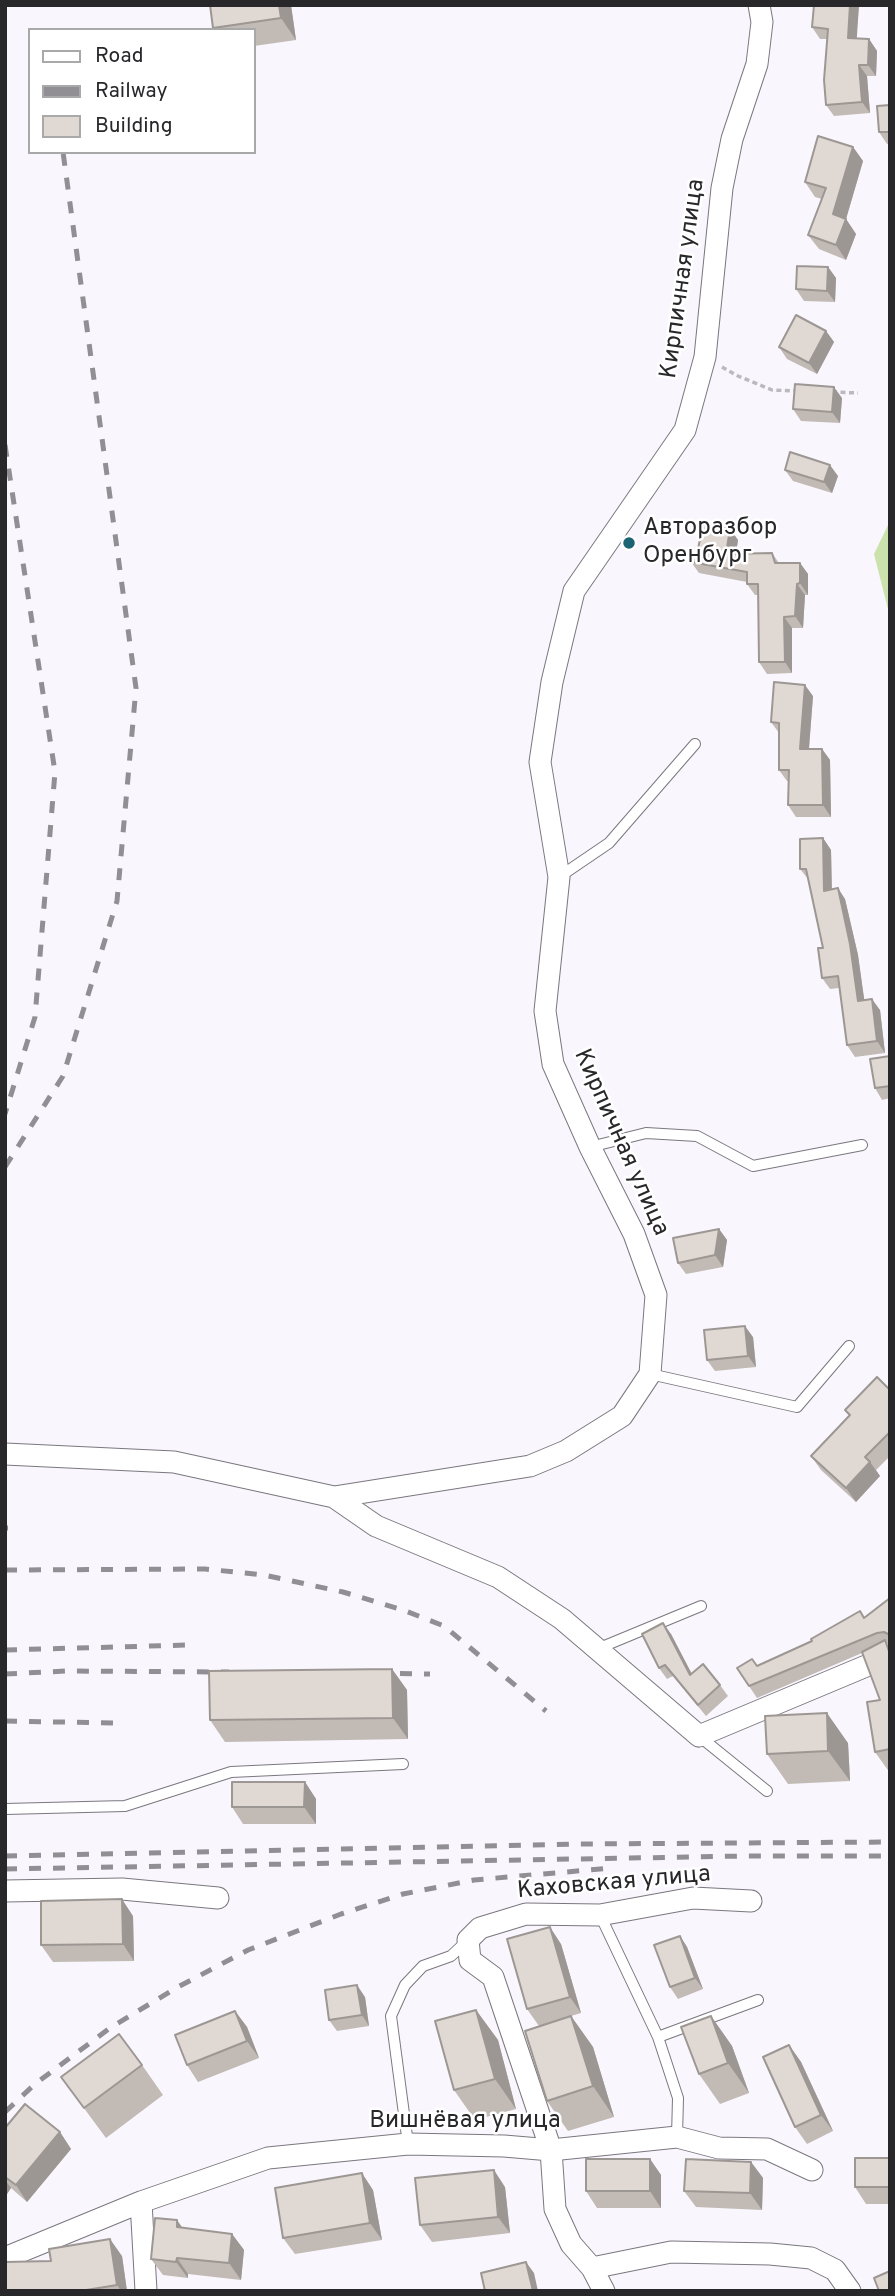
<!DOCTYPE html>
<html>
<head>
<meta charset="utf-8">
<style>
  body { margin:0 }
  #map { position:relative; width:895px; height:2296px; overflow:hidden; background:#faf6fd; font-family:Overpass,sans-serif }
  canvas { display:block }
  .frame { position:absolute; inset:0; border:7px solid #28272a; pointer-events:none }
  .legend { position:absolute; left:28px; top:28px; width:228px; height:126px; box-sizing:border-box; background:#fff; border:2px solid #a9a9aa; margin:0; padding:9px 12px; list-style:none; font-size:21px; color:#28272a }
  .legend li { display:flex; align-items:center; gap:14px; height:35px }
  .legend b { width:35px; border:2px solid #a9a9aa }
</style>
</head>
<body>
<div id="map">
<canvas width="895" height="2296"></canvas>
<div class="frame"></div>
<ul class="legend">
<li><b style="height:9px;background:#fff"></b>Road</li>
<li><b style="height:9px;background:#918f94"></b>Railway</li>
<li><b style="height:19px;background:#e0d8d3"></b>Building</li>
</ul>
</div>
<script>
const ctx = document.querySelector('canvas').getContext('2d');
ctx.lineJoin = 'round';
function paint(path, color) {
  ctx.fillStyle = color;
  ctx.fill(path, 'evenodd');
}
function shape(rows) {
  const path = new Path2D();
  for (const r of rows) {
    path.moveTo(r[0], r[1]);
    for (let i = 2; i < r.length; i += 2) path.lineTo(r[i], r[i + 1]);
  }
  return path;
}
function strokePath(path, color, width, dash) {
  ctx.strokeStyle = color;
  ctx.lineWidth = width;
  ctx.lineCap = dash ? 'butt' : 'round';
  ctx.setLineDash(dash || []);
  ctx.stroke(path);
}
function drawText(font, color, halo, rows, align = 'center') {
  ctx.font = font + ' Overpass,sans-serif';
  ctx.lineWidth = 5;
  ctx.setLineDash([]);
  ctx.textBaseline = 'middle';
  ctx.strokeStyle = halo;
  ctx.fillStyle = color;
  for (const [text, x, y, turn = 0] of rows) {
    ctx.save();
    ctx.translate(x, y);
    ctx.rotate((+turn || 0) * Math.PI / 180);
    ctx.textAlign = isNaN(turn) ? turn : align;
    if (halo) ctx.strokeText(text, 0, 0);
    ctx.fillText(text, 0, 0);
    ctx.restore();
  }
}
paint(shape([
  [890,521,890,617,874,554]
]), '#cce2ac');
const lane = shape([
  [559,877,609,843,695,744],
  [590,1147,646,1133,697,1136,753,1166,862,1145],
  [650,1374,797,1407,849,1346],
  [597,1649,701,1606],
  [699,1736,767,1791],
  [5,1809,125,1806,231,1772,403,1764],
  [600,1915,658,2037,678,2098,677,2137],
  [658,2037,758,2000],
  [408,2144,391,2016,405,1985,423,1966,451,1956,468,1940]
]);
const street = shape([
  [5,1454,174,1462,334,1497,376,1526,498,1577,562,1619,699,1736,890,1656],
  [334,1497,530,1466,566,1451,622,1416,650,1374,656,1295,634,1234,590,1147,553,1064,545,1011,559,877,540,762,552,682,574,591,685,430,705,357,722,188,732,139,757,64,762,22,759,5],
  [5,1891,122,1889,218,1898],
  [141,2202,146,2291],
  [5,2258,141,2202,268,2158,408,2144,504,2146,551,2150,677,2137,719,2148,767,2149,812,2170],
  [592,2268,671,2252,770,2254,811,2258,835,2270,850,2291],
  [604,2291,592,2268,571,2244,555,2209,551,2150,493,1977,470,1960,468,1940,480,1928,526,1914,600,1915,693,1898,751,1901]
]);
strokePath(lane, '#7b777e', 12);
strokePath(street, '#7b777e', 23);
strokePath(shape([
  [722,367,738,376,772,390,797,391],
  [832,392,858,393]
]), '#bbb8be', 3.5, [5, 3.5]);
strokePath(lane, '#fff', 10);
strokePath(street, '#fff', 21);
strokePath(shape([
  [5,445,55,772,35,1017,5,1114],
  [5,1167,63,1076,117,901,136,688,63,152],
  [5,1528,8,1528],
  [5,1570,205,1569,264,1575,343,1592,403,1610,444,1626,546,1711],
  [5,1650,188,1645],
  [376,1673,430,1674],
  [5,1674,67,1671,229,1672],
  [5,1721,113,1723],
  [5,1856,581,1844,890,1842],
  [5,1869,746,1856,890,1856],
  [5,2112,35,2084,110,2028,176,1988,248,1950,341,1914,403,1894,474,1880,612,1868]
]), '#918f94', 5, [12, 12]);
paint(shape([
  [210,5,291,5,296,40,254,46,254,30,215,30,213,28],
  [859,5,856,39,869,39,877,51,876,76,867,76,870,113,834,116,826,105,827,39,820,39,812,27],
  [890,105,890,143,887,144,879,132],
  [853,147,863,161,846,219,856,234,846,260,819,249,808,235,822,199,815,197,805,182],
  [828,267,836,278,835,302,804,301,796,289],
  [826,331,834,342,817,374,787,359,779,347],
  [842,398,840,423,801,421,793,409],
  [785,470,838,476,832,493,793,481],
  [730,529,738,540,736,554,772,553,779,563,800,563,808,574,808,595,805,595,803,628,792,628,792,673,767,674,759,662,758,595,755,595,747,584,747,582,699,573,691,562,697,554],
  [813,696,809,749,822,749,830,760,831,817,796,817,788,805,789,781,787,781,779,770,779,733,771,722],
  [823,838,831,850,832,889,845,899,858,955,864,1000,880,1010,885,1053,855,1057,847,1045,839,988,830,989,822,978,823,948,809,880,800,869],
  [890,1056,890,1098,882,1100,875,1088],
  [719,1229,727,1240,723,1267,686,1274,678,1263],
  [753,1337,756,1367,715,1371,707,1360],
  [890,1390,890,1456,876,1470,880,1476,856,1502,821,1470,811,1456,849,1416,845,1410],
  [890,1598,890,1643,887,1644,890,1648,890,1773,875,1752,880,1700,862,1653,757,1698,749,1686,757,1666,864,1618],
  [671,1634,692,1674,720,1685,728,1696,706,1716,673,1676,667,1679,659,1668],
  [392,1669,407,1690,408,1739,225,1742,210,1720],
  [848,1743,850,1781,788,1784,767,1754],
  [305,1782,316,1799,316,1824,243,1824,232,1807],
  [133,1916,134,1961,53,1962,41,1945],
  [680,1936,687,1947,703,1989,678,1999,670,1987],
  [561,1944,581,2013,571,2016,593,2047,614,2117,568,2131,547,2101,570,2017,539,2026,527,2009],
  [365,1997,369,2026,337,2031,329,2020],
  [476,2010,498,2040,516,2109,475,2120,454,2090],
  [235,2011,247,2027,259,2058,198,2082,187,2065],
  [711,2016,732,2046,749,2093,720,2104,699,2074],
  [789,2045,801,2062,833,2131,807,2144,795,2127],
  [142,2065,163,2095,106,2138,61,2077],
  [5,2128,60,2132,71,2149,27,2202,11,2188,5,2197],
  [890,2158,890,2204,866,2204,855,2187],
  [650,2159,661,2175,661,2208,597,2208,586,2191],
  [751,2162,763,2178,762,2210,696,2207,684,2191],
  [505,2187,510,2233,432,2242,420,2225],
  [373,2190,382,2240,295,2254,283,2238],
  [183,2228,232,2234,244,2250,241,2280,188,2274,188,2278,163,2275,151,2259],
  [122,2256,127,2291,5,2291,51,2261]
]), '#c1bab5');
paint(shape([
  [279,5,291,5,296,40,281,18],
  [850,5,859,5,856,50,848,38],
  [869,39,877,51,876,76,868,65],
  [859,65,867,76,870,113,862,102],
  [853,147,863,161,846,219,856,234,846,260,836,245,833,214],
  [828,267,836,278,835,302,827,291],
  [826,331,834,342,817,374,809,363],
  [834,387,842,398,840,423,832,412],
  [830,465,838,476,832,493,824,482],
  [730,529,738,540,734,565,726,554],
  [800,563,808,574,808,595,800,583],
  [797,584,805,595,803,628,795,616],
  [784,617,792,628,792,673,785,662],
  [805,685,813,696,808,760,800,749],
  [822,749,830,760,831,817,823,805],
  [823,838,831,850,832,902,824,891],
  [838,888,845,899,858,955,866,1012,858,1001],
  [872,999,880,1010,885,1053,877,1041],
  [719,1229,727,1240,723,1267,715,1255],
  [745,1326,753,1337,756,1367,748,1356],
  [870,1462,880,1476,856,1502,846,1488],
  [663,1623,671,1634,698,1686,690,1675],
  [392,1669,407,1690,408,1739,393,1718],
  [827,1713,848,1743,850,1781,828,1751],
  [305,1782,316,1799,316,1824,304,1807],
  [122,1899,133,1916,134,1961,123,1944],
  [550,1927,561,1944,581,2013,570,1997],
  [680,1936,687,1947,703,1989,695,1978],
  [357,1985,365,1997,369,2026,362,2015],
  [476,2010,498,2040,516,2109,495,2079],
  [235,2011,247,2027,259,2058,247,2041],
  [571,2016,593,2047,614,2117,593,2086],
  [711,2016,732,2046,749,2093,728,2063],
  [789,2045,801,2062,833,2131,821,2115],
  [60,2132,71,2149,27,2202,16,2185],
  [650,2159,661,2175,661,2208,650,2191],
  [751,2162,763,2178,762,2210,750,2193],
  [494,2170,505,2187,510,2233,498,2217],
  [362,2173,373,2190,382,2240,370,2223],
  [5,2180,11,2188,5,2197],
  [177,2220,189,2237,177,2227],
  [232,2234,244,2250,241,2280,229,2263],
  [110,2239,122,2256,127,2291,121,2291,117,2285],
  [177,2258,188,2274,188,2278,176,2262],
  [526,2262,534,2273,538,2291,533,2291]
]), '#9d9794');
const building = shape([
  [210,5,279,5,281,18,213,28,210,5],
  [814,5,850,5,848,38,869,39,868,65,859,65,862,102,826,105,824,80,828,29,812,27,814,5],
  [890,105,890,132,879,132,877,106,890,105],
  [818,136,853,147,833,214,846,219,836,245,808,235,826,188,805,182,818,136],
  [797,266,828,267,827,291,796,289,797,266],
  [796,315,826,331,809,363,779,347,796,315],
  [795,384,834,387,832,412,793,409,795,384],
  [790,452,830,465,824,482,785,470,790,452],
  [703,524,730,529,726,554,772,553,775,563,800,563,800,583,797,584,795,616,784,617,785,662,759,662,758,584,747,584,747,572,691,562,691,554,697,554,703,524],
  [774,682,805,685,800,749,822,749,823,805,788,805,789,770,779,770,779,723,771,722,774,682],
  [823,838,824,891,838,888,850,944,858,1001,872,999,877,1041,847,1045,838,976,822,978,818,948,823,948,806,869,800,869,800,839,823,838],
  [890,1056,890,1086,875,1088,870,1059,890,1056],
  [719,1229,715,1255,678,1263,673,1238,719,1229],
  [745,1326,748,1356,707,1360,704,1330,745,1326],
  [877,1377,890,1390,890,1432,865,1457,870,1462,846,1488,811,1456,850,1415,845,1410,877,1377],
  [890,1598,890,1635,884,1632,877,1633,749,1686,737,1668,752,1659,757,1666,812,1641,811,1639,860,1611,864,1618,890,1598],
  [663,1623,690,1675,703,1664,720,1685,698,1705,665,1665,659,1668,642,1634,663,1623],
  [885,1640,890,1654,890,1749,875,1752,867,1702,880,1700,862,1652,885,1640],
  [392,1669,393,1718,210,1720,209,1671,392,1669],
  [827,1713,828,1751,767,1754,765,1716,827,1713],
  [232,1782,305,1782,304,1807,232,1807,232,1782],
  [122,1899,123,1944,41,1945,41,1901,122,1899],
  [550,1927,570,1997,527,2009,507,1939,550,1927],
  [680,1936,695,1978,670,1987,654,1945,680,1936],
  [357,1985,362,2015,329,2020,325,1990,357,1985],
  [476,2010,495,2079,454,2090,435,2021,476,2010],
  [235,2011,247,2041,187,2065,175,2035,235,2011],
  [571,2016,593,2086,547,2101,525,2031,571,2016],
  [711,2016,728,2063,699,2074,681,2027,711,2016],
  [119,2034,142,2065,84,2108,61,2077,119,2034],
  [789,2045,821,2115,795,2127,763,2057,789,2045],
  [25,2104,60,2132,16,2185,5,2177,5,2128,25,2104],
  [855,2158,890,2158,890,2187,855,2187,855,2158],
  [586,2159,650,2159,650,2191,586,2191,586,2159],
  [686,2159,751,2162,750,2193,684,2191,686,2159],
  [494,2170,498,2217,420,2225,415,2178,494,2170],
  [362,2173,370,2223,283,2238,275,2188,362,2173],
  [155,2218,177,2220,177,2227,232,2234,229,2263,177,2258,176,2262,151,2259,155,2218],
  [110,2239,117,2285,80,2291,5,2291,5,2262,51,2261,49,2249,110,2239],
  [526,2262,533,2291,485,2291,481,2273,526,2262],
  [890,2271,890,2291,879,2291,874,2278,890,2271]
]);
paint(building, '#e0d8d3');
strokePath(building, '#9d9794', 2);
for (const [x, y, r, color] of [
  [629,543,7,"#1c6373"]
]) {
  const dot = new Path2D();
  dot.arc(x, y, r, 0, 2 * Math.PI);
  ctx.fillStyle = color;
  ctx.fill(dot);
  strokePath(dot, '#fff', 2.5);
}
drawText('24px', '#28272a', '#fff', [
  ["Кирпичная улица",684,279,-82],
  ["Кирпичная улица",620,1143,66],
  ["Каховская улица",614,1884,-5],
  ["Вишнёвая улица",465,2122]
]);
drawText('24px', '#28272a', '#fff', [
  ["Авторазбор",643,529],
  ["Оренбург",643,557]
], 'left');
</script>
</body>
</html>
